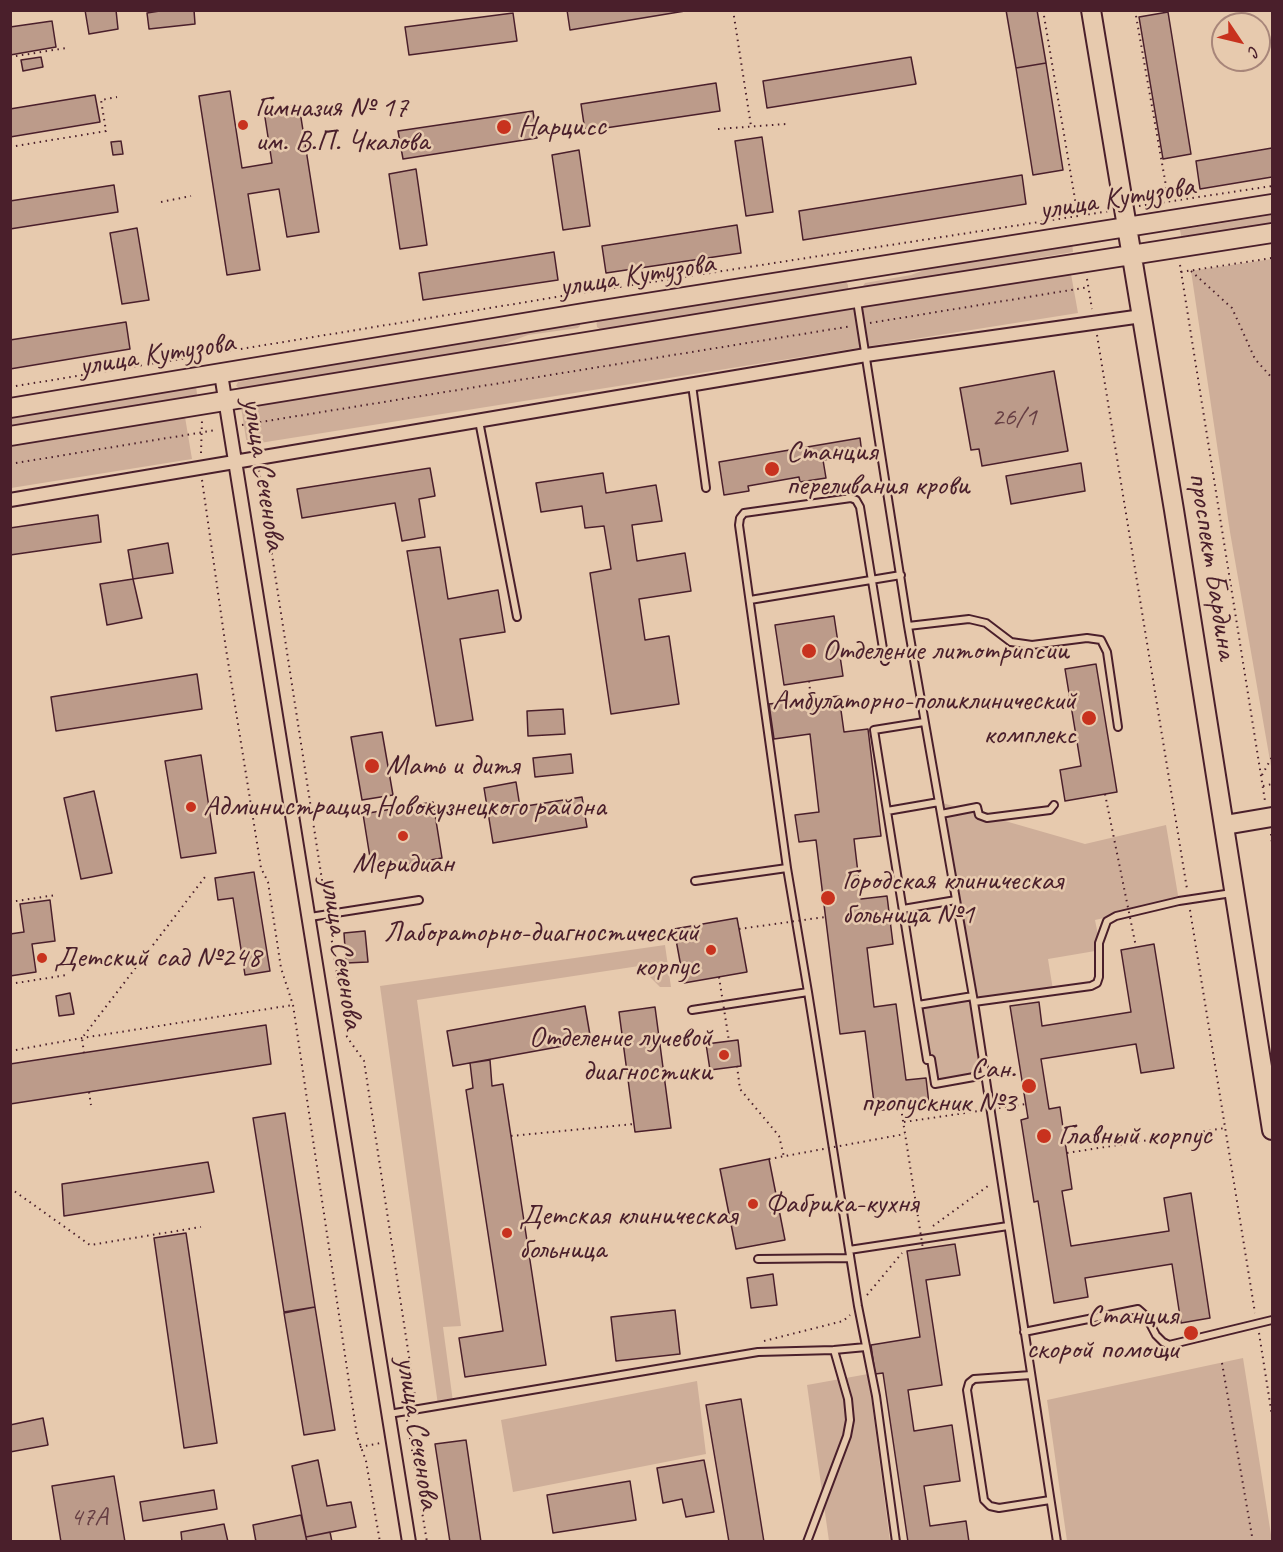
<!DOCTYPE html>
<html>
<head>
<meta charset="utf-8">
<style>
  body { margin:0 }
  #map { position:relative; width:1283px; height:1552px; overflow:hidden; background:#e7caae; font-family:Caveat,sans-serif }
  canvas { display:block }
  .frame { position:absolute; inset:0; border:12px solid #4a1f2b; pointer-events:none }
  .north { position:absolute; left:1211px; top:12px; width:60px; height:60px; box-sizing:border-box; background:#e7caae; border:2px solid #a8867a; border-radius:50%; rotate:125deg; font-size:16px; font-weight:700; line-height:24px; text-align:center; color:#4a1f2b }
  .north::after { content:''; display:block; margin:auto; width:21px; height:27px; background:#c8321e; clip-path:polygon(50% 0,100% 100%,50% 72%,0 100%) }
</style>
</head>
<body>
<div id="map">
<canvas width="1283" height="1552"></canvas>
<div class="frame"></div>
<div class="north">С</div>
</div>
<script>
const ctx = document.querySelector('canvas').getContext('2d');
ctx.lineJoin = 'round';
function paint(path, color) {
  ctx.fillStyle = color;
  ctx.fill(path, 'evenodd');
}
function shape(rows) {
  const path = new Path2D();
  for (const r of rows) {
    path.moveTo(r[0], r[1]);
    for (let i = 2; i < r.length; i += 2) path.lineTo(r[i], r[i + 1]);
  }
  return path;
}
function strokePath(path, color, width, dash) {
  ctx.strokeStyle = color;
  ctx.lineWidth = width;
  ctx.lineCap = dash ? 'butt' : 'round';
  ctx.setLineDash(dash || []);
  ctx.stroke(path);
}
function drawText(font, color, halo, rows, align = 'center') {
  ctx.font = font + ' Caveat,sans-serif';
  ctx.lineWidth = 5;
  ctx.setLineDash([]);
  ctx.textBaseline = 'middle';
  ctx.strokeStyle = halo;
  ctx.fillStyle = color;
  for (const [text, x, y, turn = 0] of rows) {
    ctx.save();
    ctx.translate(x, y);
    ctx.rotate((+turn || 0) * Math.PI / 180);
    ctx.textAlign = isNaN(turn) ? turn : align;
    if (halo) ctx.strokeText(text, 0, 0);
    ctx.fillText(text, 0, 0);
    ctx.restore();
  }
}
paint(shape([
  [1272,215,1272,226,1182,240,1180,230],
  [1072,242,1073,252,864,288,863,286,865,283,911,275,938,265],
  [1272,259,1272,772,1230,532,1191,271],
  [1071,274,1078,313,247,445,241,407],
  [845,280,848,285,848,290,845,292,602,331,597,327,596,319],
  [580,321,580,326,578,328,528,335,488,350,239,388,236,386,238,382,302,370,317,364],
  [196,386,197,394,194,397,11,426,11,414],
  [185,417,192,459,11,488,11,445],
  [939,802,1085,844,1166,825,1179,901,1095,920,1101,950,1048,959,1053,990,974,1002,985,1075,935,1084,931,1060,927,1060,918,1005,972,996],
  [665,945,671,987,660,987,639,966,417,1000,461,1326,443,1327,453,1402,438,1405,380,986],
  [1243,1358,1272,1541,1067,1541,1047,1400],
  [868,1374,890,1541,829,1541,807,1385],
  [697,1381,706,1454,513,1492,501,1420]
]), '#ceae99');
const building = shape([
  [85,10,116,10,118,29,89,34,85,10],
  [166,10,194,10,195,24,149,29,147,13,166,10],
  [567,10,691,10,570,30,567,10],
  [1006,10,1037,10,1046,63,1016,68,1006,10],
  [1168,12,1191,154,1163,159,1139,17,1168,12],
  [513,13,517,41,409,55,405,27,513,13],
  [52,21,56,47,10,55,10,27,52,21],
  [41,57,43,67,23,71,21,60,41,57],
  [911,57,916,84,767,108,763,81,911,57],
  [1046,63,1063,170,1033,175,1016,68,1046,63],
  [716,83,720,111,585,131,581,104,716,83],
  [230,91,242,168,272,163,264,111,299,105,319,232,287,237,279,189,248,194,260,270,227,275,199,96,230,91],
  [95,95,100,122,10,137,10,109,95,95],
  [533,111,537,138,403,159,398,131,533,111],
  [762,137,773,212,746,216,735,141,762,137],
  [121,141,123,154,113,155,111,142,121,141],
  [1272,148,1272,177,1200,189,1196,161,1272,148],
  [579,150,590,226,563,230,552,155,579,150],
  [416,169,427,245,400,249,389,174,416,169],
  [1022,175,1026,204,803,240,799,211,1022,175],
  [114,185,118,212,10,229,10,201,114,185],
  [737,225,741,253,606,273,602,246,737,225],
  [137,228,149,300,122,304,110,233,137,228],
  [554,252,558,280,423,300,419,273,554,252],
  [126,322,130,349,10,369,10,340,126,322],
  [1054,371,1068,451,982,466,979,449,971,450,960,388,1054,371],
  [860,438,862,454,823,460,826,478,800,482,799,477,748,486,749,491,724,495,719,462,860,438],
  [1081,463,1085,491,1011,504,1006,476,1081,463],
  [430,468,435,496,419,499,425,537,402,541,395,503,302,518,297,489,430,468],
  [603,473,606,493,656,485,662,521,632,525,637,561,685,553,691,591,639,599,645,640,669,636,679,704,611,714,590,573,611,569,604,526,585,528,582,506,541,512,536,483,603,473],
  [98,515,101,542,10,555,10,528,98,515],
  [168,543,173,573,133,579,128,550,168,543],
  [440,547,448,599,498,590,505,632,460,639,473,720,436,726,407,551,440,547],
  [133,579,142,618,107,625,100,584,133,579],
  [834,616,843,676,784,685,775,625,834,616],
  [1096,664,1117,792,1065,801,1060,770,1081,766,1065,669,1096,664],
  [197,674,202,709,56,731,51,697,197,674],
  [839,696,844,732,868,729,881,836,854,839,861,899,887,896,893,944,867,948,874,1007,896,1004,906,1080,926,1078,929,1104,875,1111,865,1031,840,1034,816,840,799,842,795,815,819,812,810,734,774,739,769,704,839,696],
  [563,709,565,734,528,736,527,711,563,709],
  [382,732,393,795,362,800,351,737,382,732],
  [571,754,573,773,535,777,533,758,571,754],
  [201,755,216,853,181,858,165,761,201,755],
  [516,782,520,807,582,797,587,827,493,843,484,788,516,782],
  [94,791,112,873,81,879,64,798,94,791],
  [433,802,442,858,372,870,363,814,433,802],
  [254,872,270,971,245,975,233,898,218,900,215,878,254,872],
  [50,900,55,941,32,944,36,972,10,976,10,934,24,932,20,904,50,900],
  [737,918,747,972,684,983,674,929,737,918],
  [365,931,368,962,346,963,344,933,365,931],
  [1154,944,1174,1068,1141,1073,1136,1044,1041,1059,1049,1109,1060,1107,1072,1189,1062,1191,1071,1246,1169,1231,1164,1198,1191,1193,1210,1318,1181,1323,1172,1264,1085,1278,1088,1297,1054,1303,1038,1201,1034,1202,1021,1120,1028,1118,1010,1006,1039,1002,1042,1026,1131,1012,1121,950,1154,944],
  [70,993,74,1014,59,1016,56,996,70,993],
  [585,1006,591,1041,453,1066,447,1031,585,1006],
  [655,1007,671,1128,635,1132,619,1012,655,1007],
  [266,1025,271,1064,10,1104,10,1064,266,1025],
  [738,1040,741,1066,710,1070,706,1044,738,1040],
  [490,1060,492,1086,503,1084,546,1365,465,1377,459,1338,503,1331,466,1090,473,1088,470,1063,490,1060],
  [285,1113,315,1307,284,1312,253,1118,285,1113],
  [769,1159,785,1240,736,1249,720,1169,769,1159],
  [208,1162,214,1192,64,1216,62,1184,208,1162],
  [186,1233,217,1443,184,1448,154,1238,186,1233],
  [955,1244,960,1275,926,1280,942,1385,908,1390,914,1431,952,1425,960,1481,924,1486,930,1526,966,1521,969,1542,908,1542,883,1373,875,1374,871,1345,920,1337,907,1251,955,1244],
  [773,1274,777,1305,751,1308,747,1278,773,1274],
  [315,1307,335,1430,304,1435,284,1313,315,1307],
  [675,1310,680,1354,616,1361,611,1317,675,1310],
  [741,1399,764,1542,729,1542,706,1405,741,1399],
  [43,1418,48,1445,10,1452,10,1425,43,1418],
  [466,1440,481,1542,450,1542,435,1444,466,1440],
  [318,1460,327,1506,351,1502,356,1527,306,1537,292,1466,318,1460],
  [704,1460,714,1512,686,1517,682,1499,663,1503,657,1468,704,1460],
  [114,1476,125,1542,61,1542,52,1486,114,1476],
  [630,1481,636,1520,553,1533,547,1495,630,1481],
  [214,1490,217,1509,143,1521,140,1502,214,1490],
  [301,1515,307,1542,256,1542,253,1525,301,1515],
  [224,1524,228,1542,182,1542,181,1532,224,1524],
  [330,1532,332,1542,307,1542,306,1537,330,1532]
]);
paint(building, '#bc9b8a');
strokePath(building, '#4a1f2b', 1.5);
const lane = shape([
  [857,301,908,626,974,1002,1091,986,1097,983,1099,977,1099,943,1107,921,1116,916,1179,901,1232,893],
  [692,385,706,488],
  [479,421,517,617],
  [750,600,901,575],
  [908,626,969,619,986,623,1011,642,1032,645,1087,638,1101,640,1107,652,1118,727],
  [887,811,939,802],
  [941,814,977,807,979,815,987,818,1050,810,1054,805],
  [695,881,787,868],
  [903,909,956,900],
  [310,917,419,900],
  [808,992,858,1306,876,1396,896,1542],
  [973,996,918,1005,927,1060,931,1059,935,1084,985,1075],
  [974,1002,1057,1542],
  [918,1005,874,730,924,722],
  [692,1010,808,992,787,868,739,525,740,518,744,513,851,498,856,500,860,507,885,661],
  [849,1250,1008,1226],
  [758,1259,850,1258],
  [1024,1332,1138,1309,1146,1316,1156,1335,1163,1342,1169,1345,1272,1320],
  [1031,1375,974,1379,969,1383,967,1390,984,1500,990,1506,999,1508,1050,1500],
  [389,1414,758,1352,834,1350,866,1347],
  [807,1542,847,1436,850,1420,848,1399,834,1350]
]);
const street = shape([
  [221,374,409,1542],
  [10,500,866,355,1142,316]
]);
const secondary = shape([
  [1091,10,1174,510,1272,1130],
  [10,408,590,312,1272,204],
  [10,436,856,298,1272,233],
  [1225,825,1272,817]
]);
strokePath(lane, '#4a1f2b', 10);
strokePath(street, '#4a1f2b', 16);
strokePath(secondary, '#4a1f2b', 22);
strokePath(shape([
  [733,10,751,126],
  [1043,10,1078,217],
  [1135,10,1169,203],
  [10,57,66,48],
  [718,129,786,124],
  [10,147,106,131,101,100,117,97],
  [161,202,191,196],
  [1139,206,1272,186],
  [1180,265,1265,801],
  [1191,271,1232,308,1255,359,1272,378],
  [1181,272,1272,258],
  [1087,279,1092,309],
  [870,323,1089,287],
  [1097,335,1187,889],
  [10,387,587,292,1110,211],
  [252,424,255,446],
  [242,425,852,326],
  [201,453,202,420],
  [10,464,216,430],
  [259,470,326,906],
  [202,480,226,649,261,868,268,882,281,968,293,1005,357,1436,366,1461,380,1542],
  [809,681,811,699],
  [1262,775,1272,757],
  [1263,786,1272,784],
  [1271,834,1272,843],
  [10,902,56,895],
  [1190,910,1255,1313],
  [329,923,347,1037,364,1061,415,1396,413,1398],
  [10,984,67,975],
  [10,1051,82,1038,293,1005],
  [84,1053,82,1038,205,877],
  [737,1066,740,1089,779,1136,784,1157],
  [89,1092,91,1105],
  [511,1136,634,1124],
  [1067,1153,1225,1128],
  [10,1188,90,1245,201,1227],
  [933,1226,988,1186],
  [867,1295,902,1253],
  [1259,1333,1272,1416],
  [764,1341,843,1321,850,1315],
  [1222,1363,1253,1542],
  [407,1420,427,1542],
  [360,1447,381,1443]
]), '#4a1f2b', 2, [1.5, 4.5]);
strokePath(lane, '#e7caae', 6);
strokePath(street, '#e7caae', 12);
strokePath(secondary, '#e7caae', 18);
strokePath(shape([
  [1105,794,1136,947],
  [739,929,825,917],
  [719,977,729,1041],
  [901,1108,923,1249],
  [904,1122,1026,1104],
  [769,1159,905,1134]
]), '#4a1f2b', 2, [1.5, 4.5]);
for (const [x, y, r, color] of [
  [243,125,6,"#c8321e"],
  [504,127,8,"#c8321e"],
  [772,469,8,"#c8321e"],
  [809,651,8,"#c8321e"],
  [1089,718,8,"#c8321e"],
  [372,766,8,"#c8321e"],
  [191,807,6,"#c8321e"],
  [403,836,6,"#c8321e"],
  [828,898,8,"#c8321e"],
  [711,950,6,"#c8321e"],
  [42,958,6,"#c8321e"],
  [724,1055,6,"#c8321e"],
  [1029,1086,8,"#c8321e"],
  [1044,1136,8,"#c8321e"],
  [753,1204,6,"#c8321e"],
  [507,1233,6,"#c8321e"],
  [1191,1333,8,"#c8321e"]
]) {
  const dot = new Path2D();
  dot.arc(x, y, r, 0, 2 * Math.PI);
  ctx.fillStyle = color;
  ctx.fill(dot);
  strokePath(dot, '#e7caae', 2);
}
drawText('27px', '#663e43', null, [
  ["26/1",1014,418],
  ["47А",89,1518]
]);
drawText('30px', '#4a1f2b', '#e7caae', [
  ["Гимназия № 17",255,108],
  ["им. В.П. Чкалова",255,142],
  ["Нарцисс",518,127],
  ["Станция",786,452],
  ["переливания крови",786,486],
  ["Отделение литотрипсии",822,651],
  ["Амбулаторно-поликлинический",1076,701,"right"],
  ["комплекс",1076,735,"right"],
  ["Мать и дитя",386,766],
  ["Администрация Новокузнецкого района",203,807],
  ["Меридиан",403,864,"center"],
  ["Городская клиническая",842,881],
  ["больница №1",842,915],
  ["Лабораторно-диагностический",699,933,"right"],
  ["корпус",699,967,"right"],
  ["Детский сад №248",54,958],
  ["Отделение лучевой",712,1038,"right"],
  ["диагностики",712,1072,"right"],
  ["Сан.",1016,1069,"right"],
  ["пропускник №3",1016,1103,"right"],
  ["Главный корпус",1058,1136],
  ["Фабрика-кухня",765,1204],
  ["Детская клиническая",519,1216],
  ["больница",519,1250],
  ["Станция",1178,1316,"right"],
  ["скорой помощи",1178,1350,"right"]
], 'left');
drawText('30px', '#4a1f2b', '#e7caae', [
  ["улица Кутузова",1117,199,-9],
  ["улица Кутузова",637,276,-9],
  ["улица Кутузова",157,355,-9],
  ["улица Сеченова",263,474,81],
  ["проспект Бардина",1212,566,81],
  ["улица Сеченова",341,953,81],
  ["улица Сеченова",417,1433,81]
]);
</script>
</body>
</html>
